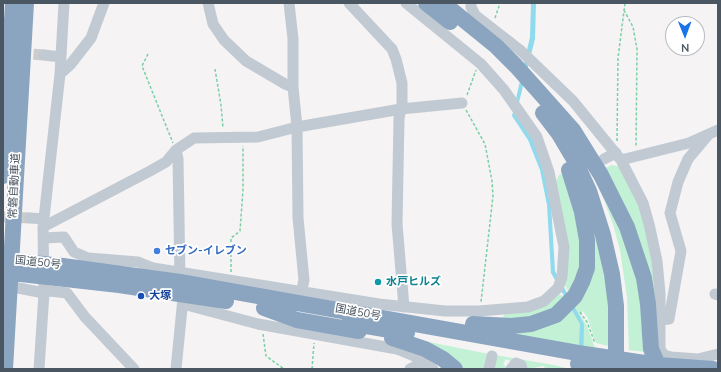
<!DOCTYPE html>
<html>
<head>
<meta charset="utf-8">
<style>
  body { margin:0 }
  #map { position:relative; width:721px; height:372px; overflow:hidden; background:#f5f3f3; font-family:"Nunito Sans",sans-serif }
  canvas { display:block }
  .frame { position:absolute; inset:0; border:4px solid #4a5661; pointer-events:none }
  .north { position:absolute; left:665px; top:16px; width:40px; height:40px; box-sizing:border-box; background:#fff; border:1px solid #b7bbc0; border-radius:50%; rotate:179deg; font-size:11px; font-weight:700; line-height:16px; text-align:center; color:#4a5661 }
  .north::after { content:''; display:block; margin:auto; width:14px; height:18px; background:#1a73e8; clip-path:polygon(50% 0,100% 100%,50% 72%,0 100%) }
</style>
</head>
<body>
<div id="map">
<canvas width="721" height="372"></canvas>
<div class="frame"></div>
<div class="north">N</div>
</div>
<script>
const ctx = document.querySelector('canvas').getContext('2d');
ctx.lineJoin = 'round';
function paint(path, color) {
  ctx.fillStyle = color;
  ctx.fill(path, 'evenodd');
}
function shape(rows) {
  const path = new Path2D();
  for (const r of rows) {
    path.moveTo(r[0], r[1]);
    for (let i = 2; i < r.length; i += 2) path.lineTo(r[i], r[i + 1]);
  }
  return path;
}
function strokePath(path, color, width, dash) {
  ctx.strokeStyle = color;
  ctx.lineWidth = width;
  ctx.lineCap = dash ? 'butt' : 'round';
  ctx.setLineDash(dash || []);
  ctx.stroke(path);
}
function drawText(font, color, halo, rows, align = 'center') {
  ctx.font = font + ' "Nunito Sans","Noto Sans JP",sans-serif';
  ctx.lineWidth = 3.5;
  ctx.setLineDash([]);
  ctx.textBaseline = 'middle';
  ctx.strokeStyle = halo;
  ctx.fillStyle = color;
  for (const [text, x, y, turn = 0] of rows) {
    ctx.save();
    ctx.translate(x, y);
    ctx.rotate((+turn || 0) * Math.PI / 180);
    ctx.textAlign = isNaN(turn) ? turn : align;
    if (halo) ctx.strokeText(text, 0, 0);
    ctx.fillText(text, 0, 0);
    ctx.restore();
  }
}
paint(shape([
  [612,165,622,167,643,213,652,258,659,313,605,168],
  [567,171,577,204,583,265,576,285,545,315,500,321,505,314,558,294,562,296,568,291,564,283,556,181,559,175],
  [596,178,603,189,639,277,646,352,629,350,627,297,620,250,613,224],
  [587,211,603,254,612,347,596,343,588,319,583,311,580,314,587,326,595,348,514,335,512,331,576,303],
  [429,342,489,354,486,369,462,369],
  [495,355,554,365,570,369,545,369,544,366,527,369,506,359,503,364,508,369,493,369]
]), '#c3f1d5');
paint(shape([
  [531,3,536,3,535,39,517,110,533,138,545,169,551,204,555,271,584,324,583,369,578,369,580,324,551,273,547,205,540,170,528,140,512,116,530,37]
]), '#90daee');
strokePath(shape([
  [17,53,44,55],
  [3,217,30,218]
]), '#caccce', 11, [11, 5.5]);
strokePath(shape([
  [624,10,633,27,637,49,636,147],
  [495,18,500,3],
  [148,54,142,66,173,143],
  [215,69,221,105,223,128],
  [467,95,476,70],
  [466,110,485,144,492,181,493,196,481,302],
  [617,141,618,58,625,3],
  [231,272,231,238,240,231,243,190,243,146],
  [580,312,587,322,595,343],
  [263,334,266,356,284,369],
  [312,369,314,343]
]), '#7ad0a6', 1.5, [3, 2]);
strokePath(shape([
  [208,3,213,24,224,40,246,61,285,84,293,87],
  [289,3,293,39,293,87,297,127,298,218,304,280,300,298],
  [349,3,392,49,396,59,402,83,402,104,399,119,397,224,404,307],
  [471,3,471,7,475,15,520,50,573,101,621,160,643,203,649,224,657,261,660,293,660,349,664,355,671,357,698,359,718,354],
  [44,55,61,57],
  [60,74,70,65,91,38,104,3],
  [176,150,178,159,180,279],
  [604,159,616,153],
  [621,160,689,143,718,130],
  [30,218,44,219],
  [43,227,150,171,166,162,176,150,194,138,258,137,297,127,401,109,462,103],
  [43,238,64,237,74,252,88,258,138,262,153,268,379,304,445,311,479,311,528,307,544,301,558,288,562,277,564,247,549,172,537,137,504,90,481,64,406,3],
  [18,288,44,293,50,291,67,293,85,317,134,369],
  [715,294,718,295],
  [183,304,258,324,397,349,414,356,433,369],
  [661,320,669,319,681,251,670,213,678,182,688,159,709,134],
  [39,369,44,293,43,227,60,74,64,3],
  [176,369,183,298],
  [410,369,425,362],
  [489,369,492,356],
  [511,369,516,363,521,365,522,369]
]), '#c1cad2', 11);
strokePath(shape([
  [426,3,450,22],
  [443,3,496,46,516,66,573,130,601,175,627,227,644,278,648,304,651,349,658,365],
  [543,113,559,134,575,161,589,191,603,235,612,274,616,306,616,369],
  [3,176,13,3],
  [3,260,63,266,180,282,578,353,658,365,713,369],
  [3,272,119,285,226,301],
  [264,308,297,320,359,331],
  [349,323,407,333],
  [473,324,511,326,531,324,556,315,575,296,582,282,587,268,587,240,582,212,569,170],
  [392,338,425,349,443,359,455,369],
  [578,364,608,369],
  [5,369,26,3]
]), '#8ba5c1', 16);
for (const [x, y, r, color] of [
  [157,251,4,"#3f7fe0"],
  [378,282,4,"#0f9aa8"],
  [141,296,4,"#1a4fb4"]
]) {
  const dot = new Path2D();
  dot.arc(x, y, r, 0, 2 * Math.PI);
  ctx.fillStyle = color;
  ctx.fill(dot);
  strokePath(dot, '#fff', 1.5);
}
drawText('11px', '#4a5661', '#fff', [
  ["常磐自動車道",15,186,-87],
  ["国道50号",38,263,6],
  ["国道50号",358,313,10]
]);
drawText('bold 11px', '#366cbe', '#fff', [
  ["セブン-イレブン",165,251]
], 'left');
drawText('bold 11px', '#0d838f', '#fff', [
  ["水戸ヒルズ",386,282]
], 'left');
drawText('bold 11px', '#164399', '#fff', [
  ["大塚",149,296]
], 'left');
</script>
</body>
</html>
